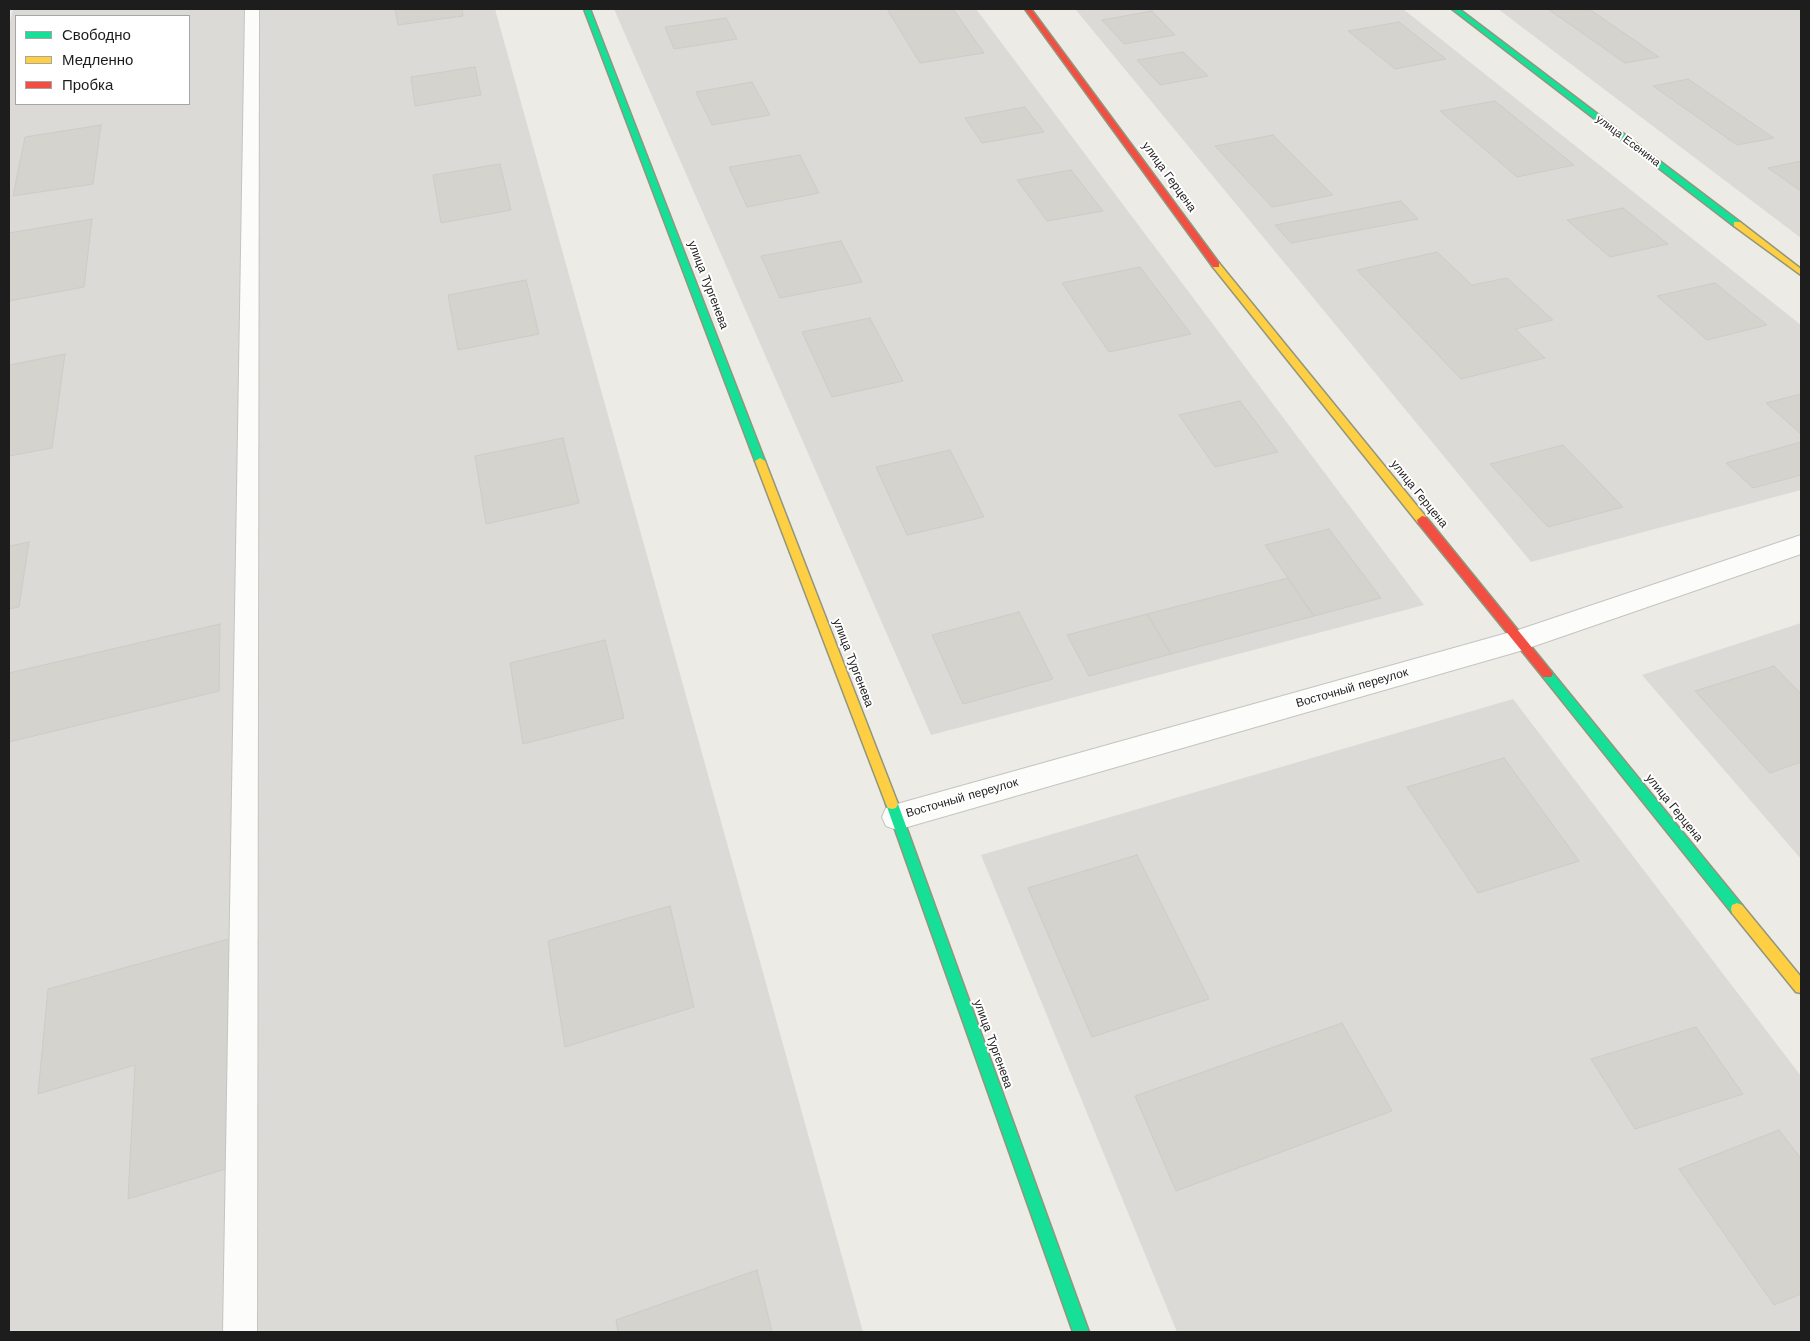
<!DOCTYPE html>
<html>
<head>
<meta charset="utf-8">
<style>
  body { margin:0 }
  #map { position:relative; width:1810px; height:1341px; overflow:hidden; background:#ecebe5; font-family:"Work Sans",sans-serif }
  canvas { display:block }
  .frame { position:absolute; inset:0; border:10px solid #1d1d1d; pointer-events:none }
  .legend { position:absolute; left:15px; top:15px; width:175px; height:90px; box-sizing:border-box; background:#fff; border:1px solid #a5a5a5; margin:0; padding:6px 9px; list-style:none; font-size:15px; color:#1d1d1d }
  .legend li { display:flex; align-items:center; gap:10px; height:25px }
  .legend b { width:25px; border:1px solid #a5a5a5 }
</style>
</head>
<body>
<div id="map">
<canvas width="1810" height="1341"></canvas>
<div class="frame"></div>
<ul class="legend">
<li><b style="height:6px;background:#16e098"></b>Свободно</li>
<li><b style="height:6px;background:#ffcf43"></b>Медленно</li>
<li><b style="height:6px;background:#f24e42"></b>Пробка</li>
</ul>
</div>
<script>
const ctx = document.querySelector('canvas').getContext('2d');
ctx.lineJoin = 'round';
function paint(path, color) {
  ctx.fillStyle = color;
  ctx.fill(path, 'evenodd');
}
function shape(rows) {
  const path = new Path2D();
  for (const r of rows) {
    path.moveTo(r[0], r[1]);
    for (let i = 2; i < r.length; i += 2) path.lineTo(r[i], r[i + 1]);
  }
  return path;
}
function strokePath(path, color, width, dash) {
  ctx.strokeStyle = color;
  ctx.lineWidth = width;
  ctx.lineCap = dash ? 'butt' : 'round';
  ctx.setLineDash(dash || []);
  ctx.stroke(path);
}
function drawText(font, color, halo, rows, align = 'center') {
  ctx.font = font + ' "Work Sans",sans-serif';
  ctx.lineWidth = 4;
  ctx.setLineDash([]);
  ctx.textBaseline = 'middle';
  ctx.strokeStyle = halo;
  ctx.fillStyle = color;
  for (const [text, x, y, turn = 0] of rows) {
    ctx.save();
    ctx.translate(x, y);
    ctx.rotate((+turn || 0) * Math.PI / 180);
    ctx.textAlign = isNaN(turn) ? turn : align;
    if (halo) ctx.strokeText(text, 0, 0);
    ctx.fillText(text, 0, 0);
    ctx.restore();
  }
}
paint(shape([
  [13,9,495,9,863,1332,9,1332,9,27],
  [16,16,189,16,189,104,16,104],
  [614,9,976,9,1424,605,931,735],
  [1082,9,1403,9,1801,325,1801,490,1531,562,1076,10],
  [1498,9,1801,9,1801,238],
  [1801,623,1801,859,1642,675],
  [1513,699,1801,1076,1801,1332,1177,1332,981,855]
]), '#dbdad7');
const building = shape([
  [395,9,462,9,463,16,398,25,395,9],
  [887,9,953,9,984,53,920,63,887,9],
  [1548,9,1589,9,1659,57,1625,63,1548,9],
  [1152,11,1175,35,1124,44,1102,20,1152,11],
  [726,18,737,39,674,49,665,27,726,18],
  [1399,22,1446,59,1395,69,1348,31,1399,22],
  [1183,52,1208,76,1160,85,1137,60,1183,52],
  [475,67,481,95,415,106,411,77,475,67],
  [1688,79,1774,138,1737,145,1653,86,1688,79],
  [752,82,770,115,712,125,696,92,752,82],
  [1495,101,1574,165,1517,177,1440,111,1495,101],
  [1025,107,1044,132,982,143,965,118,1025,107],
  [101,125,93,184,13,196,25,137,101,125],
  [1273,135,1333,195,1272,207,1215,146,1273,135],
  [800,155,819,193,747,207,729,167,800,155],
  [1801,161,1801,191,1768,168,1801,161],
  [500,164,511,210,441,223,433,175,500,164],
  [1071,170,1103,211,1047,221,1017,180,1071,170],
  [1401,201,1418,219,1291,243,1275,225,1401,201],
  [1623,208,1668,244,1610,257,1567,220,1623,208],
  [92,219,84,287,9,301,9,233,92,219],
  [841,241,862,282,780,298,761,256,841,241],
  [1437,252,1472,285,1507,278,1553,320,1515,329,1545,358,1461,379,1357,270,1437,252],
  [1140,267,1191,334,1109,352,1062,283,1140,267],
  [526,280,539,334,458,350,448,295,526,280],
  [1715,283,1767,325,1707,340,1657,296,1715,283],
  [870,318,903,381,832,397,802,332,870,318],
  [65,354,52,448,9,456,9,365,65,354],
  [1801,394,1801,434,1766,403,1801,394],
  [1240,401,1278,452,1215,467,1179,415,1240,401],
  [563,438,579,503,486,524,475,456,563,438],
  [1801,442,1801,475,1753,488,1726,463,1801,442],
  [1563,445,1623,507,1548,527,1490,464,1563,445],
  [950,450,984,517,907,535,876,467,950,450],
  [1329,529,1381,598,1314,616,1265,545,1329,529],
  [29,542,19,607,9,609,9,546,29,542],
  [1288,578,1314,616,1171,654,1147,614,1288,578],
  [1019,612,1053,679,963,704,932,635,1019,612],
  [1147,614,1171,654,1089,676,1067,635,1147,614],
  [220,624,219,691,9,742,9,673,220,624],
  [605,640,624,718,523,744,510,663,605,640],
  [1774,666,1801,694,1801,762,1770,773,1695,691,1774,666],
  [1504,758,1579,861,1478,893,1407,787,1504,758],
  [1137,855,1209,999,1092,1037,1028,888,1137,855],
  [670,906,694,1007,565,1047,548,941,670,906],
  [232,938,232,1167,128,1199,135,1065,38,1094,48,989,232,938],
  [1342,1023,1392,1111,1176,1191,1135,1096,1342,1023],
  [1696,1027,1743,1094,1635,1129,1591,1059,1696,1027],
  [1779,1130,1801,1159,1801,1294,1774,1305,1679,1169,1779,1130],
  [757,1270,772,1332,618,1332,616,1320,757,1270]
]);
paint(building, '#d4d3cd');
strokePath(building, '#cfccc6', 1);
const lane = shape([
  [245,9,259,9,257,1332,223,1332,245,9]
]);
const street = shape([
  [1801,535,1801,554,1520,651,897,830,886,826,882,817,886,808,897,804,1518,630,1801,535]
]);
const fast = shape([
  [584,9,590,9,765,461,763,463,757,463,755,461,584,9],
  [1452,9,1459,9,1740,222,1740,226,1734,226,1452,9],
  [1547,669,1551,671,1742,905,1743,909,1742,913,1737,915,1732,913,1543,677,1541,674,1543,671,1547,669],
  [892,799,896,800,898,804,1089,1332,1073,1332,886,804,888,800,892,799]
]);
const slow = shape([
  [1734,222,1740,222,1801,269,1801,275,1734,226,1734,222],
  [1216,262,1219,263,1426,517,1427,520,1426,523,1418,523,1213,267,1212,265,1216,262],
  [760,458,765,461,898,804,896,808,892,809,888,808,886,804,755,461,760,458],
  [1737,903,1742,905,1801,977,1801,993,1796,992,1732,913,1731,909,1732,905,1737,903]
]);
const jam = shape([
  [1025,9,1031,9,1219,263,1219,267,1213,267,1025,9],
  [1422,516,1426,517,1551,671,1553,674,1551,677,1543,677,1418,523,1417,520,1422,516]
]);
strokePath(lane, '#c4c4c1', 2);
strokePath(street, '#c4c4c1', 2);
strokePath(fast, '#91967c', 3);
strokePath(slow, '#91967c', 3);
strokePath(jam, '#91967c', 3);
paint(lane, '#fcfcfb');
paint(street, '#fcfcfb');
paint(fast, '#16e098');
paint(slow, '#ffcf43');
paint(jam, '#f24e42');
drawText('11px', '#1d1d1d', '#fff', [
  ["улица Есенина",1628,141,37]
]);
drawText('12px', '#1d1d1d', '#fff', [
  ["улица Герцена",1169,177,54],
  ["улица Тургенева",708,285,69],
  ["улица Герцена",1419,494,51],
  ["улица Тургенева",853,663,69],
  ["Восточный переулок",1352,688,-16],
  ["Восточный переулок",962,798,-16],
  ["улица Герцена",1674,808,51],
  ["улица Тургенева",993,1044,70]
]);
</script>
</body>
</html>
